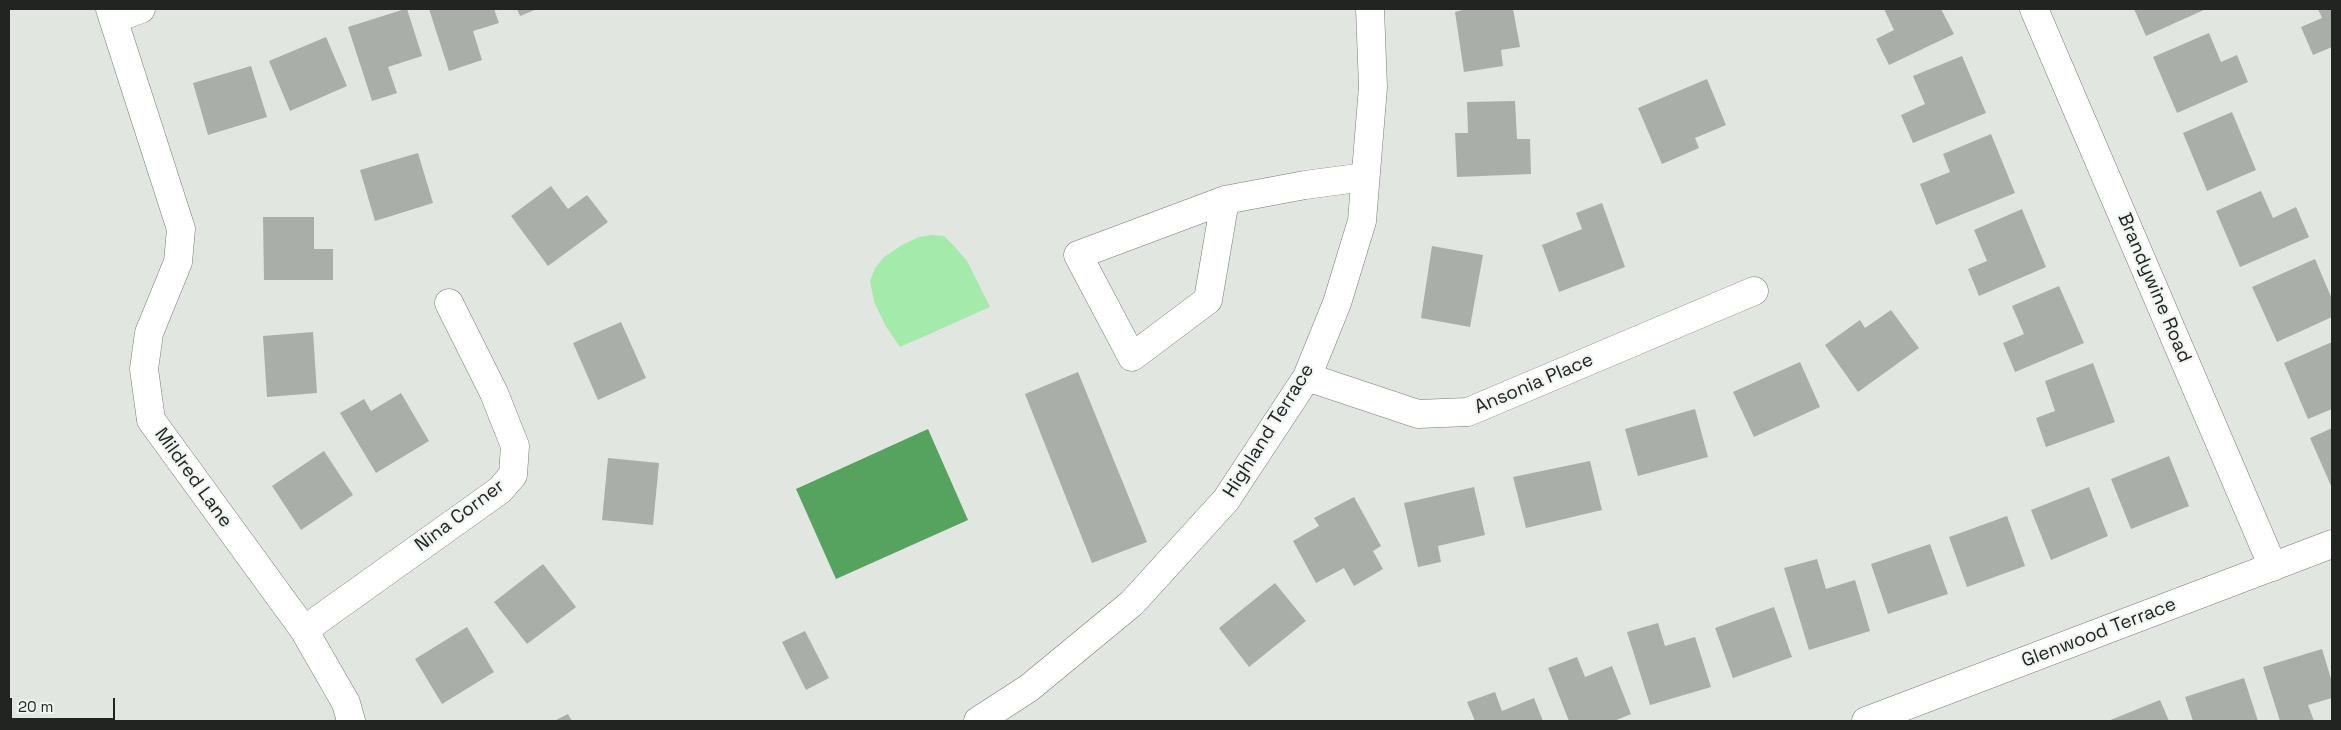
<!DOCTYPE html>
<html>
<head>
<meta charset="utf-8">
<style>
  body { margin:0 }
  #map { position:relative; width:2341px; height:730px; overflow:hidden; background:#e1e6e1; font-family:"Space Grotesk",sans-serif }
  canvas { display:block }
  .frame { position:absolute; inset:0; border:10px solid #222422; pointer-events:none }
  .scale { position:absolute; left:10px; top:698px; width:105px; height:22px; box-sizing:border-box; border:2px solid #222422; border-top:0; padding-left:6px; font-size:15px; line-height:18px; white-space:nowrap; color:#222422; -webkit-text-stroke:4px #eef4ef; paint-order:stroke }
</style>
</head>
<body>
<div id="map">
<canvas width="2341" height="730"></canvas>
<div class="frame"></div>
<div class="scale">20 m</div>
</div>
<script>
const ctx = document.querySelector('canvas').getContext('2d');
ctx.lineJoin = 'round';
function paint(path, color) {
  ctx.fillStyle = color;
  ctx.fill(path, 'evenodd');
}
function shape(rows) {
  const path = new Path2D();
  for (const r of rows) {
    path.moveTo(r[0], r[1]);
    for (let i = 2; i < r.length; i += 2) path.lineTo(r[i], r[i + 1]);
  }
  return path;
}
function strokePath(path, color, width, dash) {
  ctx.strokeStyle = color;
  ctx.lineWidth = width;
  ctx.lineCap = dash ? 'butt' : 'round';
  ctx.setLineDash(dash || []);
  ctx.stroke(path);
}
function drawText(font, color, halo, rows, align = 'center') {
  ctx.font = font + ' "Space Grotesk",sans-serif';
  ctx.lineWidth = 4;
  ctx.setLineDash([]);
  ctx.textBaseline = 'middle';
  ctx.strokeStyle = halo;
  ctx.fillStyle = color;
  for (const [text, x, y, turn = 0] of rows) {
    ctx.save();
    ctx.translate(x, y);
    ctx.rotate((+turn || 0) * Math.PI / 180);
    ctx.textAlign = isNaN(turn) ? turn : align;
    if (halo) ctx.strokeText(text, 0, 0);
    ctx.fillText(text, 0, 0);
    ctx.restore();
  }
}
paint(shape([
  [932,235,944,236,955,247,967,261,990,307,900,347,885,325,874,301,870,281,875,268,884,257,902,245,919,237]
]), '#a4eaaa');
paint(shape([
  [928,429,968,520,836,579,796,489]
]), '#56a25f');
paint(shape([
  [405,9,407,9,422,56,388,67,397,93,372,101,348,27],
  [429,9,494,9,499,23,473,31,482,60,449,71],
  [517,9,537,9,520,16],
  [1466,9,1513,9,1520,47,1501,50,1503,66,1464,72,1455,12],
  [1884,9,1941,9,1954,34,1889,65,1876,39,1894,30],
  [2134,9,2206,9,2146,36],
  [2318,9,2332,9,2332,47,2313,55,2301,27,2322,18],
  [2209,33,2221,62,2237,55,2248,82,2177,113,2153,57],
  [326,37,347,86,290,111,269,61],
  [1962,56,1986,113,1913,143,1901,115,1925,104,1913,76],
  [251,66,267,117,208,135,193,83],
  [1707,79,1726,125,1695,138,1699,148,1662,164,1638,108],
  [1515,101,1517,139,1530,139,1531,174,1457,177,1455,133,1468,133,1467,102],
  [2232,112,2256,170,2207,191,2183,133],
  [1991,134,2015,193,1936,225,1920,184,1950,172,1943,154],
  [418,153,433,203,375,221,360,170],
  [551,186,568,209,587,195,608,222,548,266,511,216],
  [2261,191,2273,218,2296,207,2309,237,2240,267,2216,211],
  [1602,203,1625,267,1559,292,1542,245,1582,229,1576,213],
  [2022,209,2046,267,1979,296,1968,269,1987,261,1974,230],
  [263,217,314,217,314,249,333,249,333,280,264,280],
  [1432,246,1483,255,1470,327,1421,318],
  [2315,259,2332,299,2332,317,2277,342,2252,287],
  [2059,286,2084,343,2015,372,2003,343,2024,334,2012,306],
  [1891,310,1919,348,1858,392,1825,345,1860,320,1865,328],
  [621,322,646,378,598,400,573,343],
  [313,332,317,393,267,397,263,336],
  [2332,342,2332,409,2308,419,2284,363],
  [1800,362,1820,407,1754,437,1733,392],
  [2093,363,2115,422,2046,447,2036,418,2055,411,2045,381],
  [1078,372,1147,542,1092,563,1025,394],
  [401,393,429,441,376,473,340,413,364,399,371,411],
  [1695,409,1708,457,1638,476,1625,429],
  [2332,428,2332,488,2310,438],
  [324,451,353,495,301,530,272,486],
  [2169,456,2189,506,2131,529,2111,479],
  [608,458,659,463,653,525,602,520],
  [1590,461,1602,510,1526,528,1513,477],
  [1474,487,1485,535,1438,546,1441,562,1418,567,1404,503],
  [2089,487,2108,536,2051,560,2031,510],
  [1354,497,1381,546,1373,551,1383,569,1354,586,1344,568,1316,583,1293,541,1319,526,1314,518],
  [2007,516,2025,566,1967,587,1949,537],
  [1930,544,1948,594,1888,614,1871,564],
  [1817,559,1826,589,1855,580,1870,631,1809,650,1784,568],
  [543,564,576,607,527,644,494,602],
  [1275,583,1306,621,1249,667,1219,628],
  [1774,607,1792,657,1733,678,1715,628],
  [1658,623,1665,646,1695,637,1711,687,1650,705,1627,632],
  [467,627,494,672,442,704,415,659],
  [805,631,829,678,806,690,782,642],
  [2322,649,2332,682,2332,698,2308,705,2314,721,2280,721,2263,667],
  [1577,657,1585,677,1612,666,1631,714,1614,721,1569,721,1548,668],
  [2244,678,2258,721,2193,721,2185,697],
  [1495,692,1502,711,1534,698,1543,721,1475,721,1467,702],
  [2160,700,2169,721,2108,721],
  [568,714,572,721,554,721]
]), '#a9aea9');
const minor = shape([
  [110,9,181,229,178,262,149,333,144,369,151,420,304,630,346,703,351,721],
  [2034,9,2273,567],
  [114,19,141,9],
  [1225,200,1208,300,1132,357,1078,255,1225,200,1305,185,1365,177],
  [1307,377,1418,414,1468,412,1754,291],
  [304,630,500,490,513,475,515,446,494,393,449,303],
  [978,721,1029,688,1132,603,1226,500,1307,377,1337,303,1362,221,1373,87,1370,9],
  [1866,721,2332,544]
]);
strokePath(minor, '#787c78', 29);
strokePath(minor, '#fff', 28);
drawText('19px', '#222422', '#eef4ef', [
  ["Brandywine Road",2154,288,67],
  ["Ansonia Place",1534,384,-23],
  ["Highland Terrace",1269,431,-58],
  ["Mildred Lane",193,478,54],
  ["Nina Corner",460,516,-37],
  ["Glenwood Terrace",2099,633,-21]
]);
</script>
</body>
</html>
